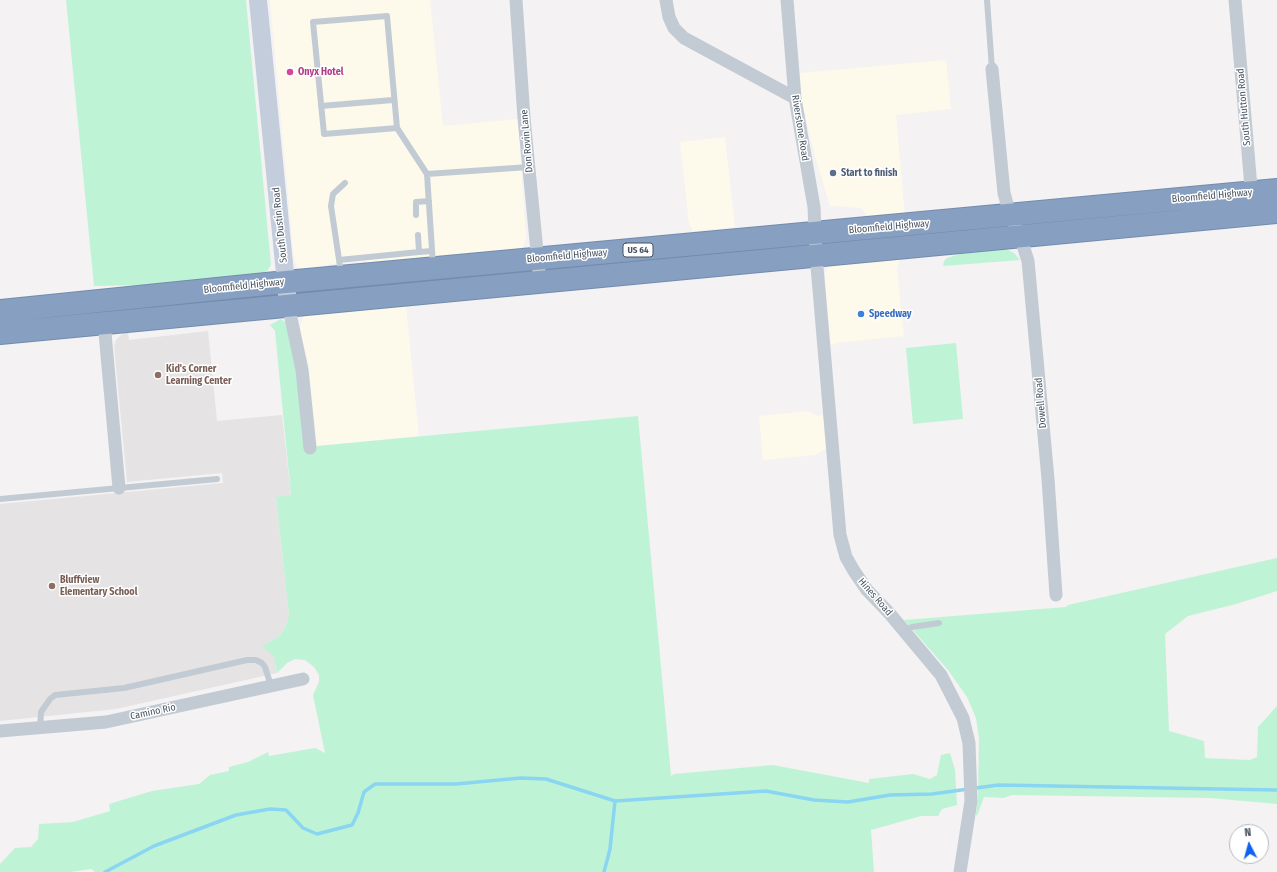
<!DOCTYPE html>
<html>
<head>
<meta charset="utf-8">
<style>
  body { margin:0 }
  #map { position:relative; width:1277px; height:872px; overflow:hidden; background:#f4f2f2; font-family:"Fira Sans Condensed",sans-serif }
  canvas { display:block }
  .north { position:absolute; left:1229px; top:824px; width:40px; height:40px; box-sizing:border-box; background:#fff; border:1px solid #b6bac0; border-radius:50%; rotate:354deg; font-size:11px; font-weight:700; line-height:16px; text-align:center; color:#485361 }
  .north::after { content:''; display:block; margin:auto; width:14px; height:18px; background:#0f62f0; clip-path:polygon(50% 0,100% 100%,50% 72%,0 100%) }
</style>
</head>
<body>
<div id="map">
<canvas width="1277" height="872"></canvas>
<div class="north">N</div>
</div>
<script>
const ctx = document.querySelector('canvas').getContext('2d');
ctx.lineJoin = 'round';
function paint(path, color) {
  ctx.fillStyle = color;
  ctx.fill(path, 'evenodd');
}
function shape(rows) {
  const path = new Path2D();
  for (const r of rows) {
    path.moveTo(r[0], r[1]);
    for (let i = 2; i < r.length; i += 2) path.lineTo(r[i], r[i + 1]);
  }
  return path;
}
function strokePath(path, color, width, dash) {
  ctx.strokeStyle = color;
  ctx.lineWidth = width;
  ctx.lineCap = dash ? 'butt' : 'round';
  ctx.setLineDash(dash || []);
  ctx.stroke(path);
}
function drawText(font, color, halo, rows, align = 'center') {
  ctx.font = font + ' "Fira Sans Condensed",sans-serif';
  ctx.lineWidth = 3;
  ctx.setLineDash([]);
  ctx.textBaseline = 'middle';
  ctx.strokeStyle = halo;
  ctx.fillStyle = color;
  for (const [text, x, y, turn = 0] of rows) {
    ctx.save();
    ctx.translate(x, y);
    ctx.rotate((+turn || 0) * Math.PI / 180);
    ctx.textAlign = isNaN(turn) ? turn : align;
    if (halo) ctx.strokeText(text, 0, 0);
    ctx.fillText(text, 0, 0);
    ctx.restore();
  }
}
paint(shape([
  [270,0,430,0,443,126,518,119,526,238,523,247,518,249,367,264,366,261,330,264,324,267,304,270,298,268,294,260],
  [946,60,951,109,896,115,905,215,869,217,861,208,830,206,815,156,801,99,800,73],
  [725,137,735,227,693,231,689,224,680,142],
  [900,259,897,269,904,336,836,343,831,346,825,279,825,273,829,266],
  [406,306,419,436,317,446,309,367,300,327,303,317,309,313,325,314],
  [808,411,818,416,823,415,826,449,815,455,763,460,759,416]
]), '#fdfaec');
paint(shape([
  [208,331,217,421,282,415,291,496,276,497,289,615,284,630,278,637,263,646,274,657,277,673,116,709,0,721,0,504,223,483,222,473,127,482,114,346,116,340,122,334,128,332,129,340]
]), '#e5e3e4');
paint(shape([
  [66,0,246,0,271,265,267,271,259,274,143,285,94,286],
  [1006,249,1014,253,1020,260,943,266,944,261,947,258,963,253],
  [281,319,286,323,296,366,305,449,317,446,638,416,671,776,674,774,773,765,869,783,869,779,913,774,930,779,937,775,941,755,950,753,955,770,957,805,942,809,938,816,921,816,871,830,874,872,95,872,91,869,70,872,0,872,0,864,15,848,31,847,38,839,39,824,73,822,110,811,109,804,152,791,199,784,210,775,229,771,229,767,248,762,268,752,269,756,315,748,325,753,313,695,319,682,319,675,314,667,305,660,295,659,287,663,277,673,274,657,262,646,278,637,284,630,289,615,276,497,291,495,275,331,270,325],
  [956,343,963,419,913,424,906,348],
  [1277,558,1277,591,1236,604,1188,616,1165,634,1169,731,1204,741,1205,758,1250,760,1257,757,1258,727,1277,706,1277,804,1210,798,1012,795,1003,798,984,797,977,816,976,814,978,798,979,738,976,718,967,697,948,670,904,620,1066,607,1068,605]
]), '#bff3d6');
strokePath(shape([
  [105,872,154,846,236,815,270,809,286,810,303,828,317,834,352,825,358,813,364,792,375,784,456,784,521,778,546,779,615,801,766,791,814,800,848,802,890,795,932,794,998,785,1277,790],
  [604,872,610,849,615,801]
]), '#8ad5f2', 3.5);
const highway = shape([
  [0,311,286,282,1277,190],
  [0,333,1277,212]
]);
strokePath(highway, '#728bae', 24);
strokePath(shape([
  [987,0,992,69],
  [321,106,393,100],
  [397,128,387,16,313,22,324,134,397,128,427,174,433,265],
  [427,174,529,167],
  [416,215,416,202,429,201],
  [418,235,419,252,432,251],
  [339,260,419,252],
  [341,273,331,206,333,194,345,183],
  [0,499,217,479],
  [903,630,912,627,939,623],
  [40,728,41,712,50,699,55,695,124,688,247,660,256,660,262,663,265,667,271,686]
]), '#c2cbd4', 6);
strokePath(shape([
  [516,0,524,118,540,282],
  [666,0,669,17,674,28,684,38,795,98],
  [787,0,795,98,814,207,816,255,840,535,846,557,854,571,867,590,890,614,941,675,963,718,969,743,971,801,960,872],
  [1235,0,1252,199],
  [992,69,1004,193,1010,215,1020,236,1028,261,1048,479,1056,595],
  [288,304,302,370,310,448],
  [104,322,119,488],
  [0,731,106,722,303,679]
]), '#c2cbd4', 13);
strokePath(shape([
  [258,0,288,304]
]), '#c4cddb', 18);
strokePath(highway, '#87a0c2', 22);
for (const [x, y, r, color] of [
  [290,72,4,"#d1479c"],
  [833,173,4,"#5c6f8a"],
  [861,314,4,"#3f7fe0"],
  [158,375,4,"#8d6e63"],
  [52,586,4,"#8d6e63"]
]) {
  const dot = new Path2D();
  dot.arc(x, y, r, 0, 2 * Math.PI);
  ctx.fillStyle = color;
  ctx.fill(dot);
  strokePath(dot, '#fff', 1.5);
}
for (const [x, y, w] of [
  [638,250,30]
]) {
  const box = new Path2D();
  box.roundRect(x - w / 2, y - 7, w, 14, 3);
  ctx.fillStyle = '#fff';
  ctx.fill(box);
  strokePath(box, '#485361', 1);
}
drawText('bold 9px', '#485361', null, [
  ["US 64",638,250]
]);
drawText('bold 10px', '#b23c85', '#fff', [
  ["Onyx Hotel",298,72]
], 'left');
drawText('10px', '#485361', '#fff', [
  ["South Hutton Road",1244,107,-95],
  ["Riverstone Road",800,128,81],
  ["Don Rovin Lane",527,141,-95],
  ["Bloomfield Highway",1212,196,-5],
  ["South Dustin Road",280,225,-96],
  ["Bloomfield Highway",889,227,-5],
  ["Bloomfield Highway",567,256,-5],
  ["Bloomfield Highway",244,286,-6],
  ["Dowell Road",1041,403,-95],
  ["Hines Road",875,597,49],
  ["Camino Rio",153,712,-12]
]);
drawText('bold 10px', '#4e5e75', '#fff', [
  ["Start to finish",841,173]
], 'left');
drawText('bold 10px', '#366cbe', '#fff', [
  ["Speedway",869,314]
], 'left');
drawText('bold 10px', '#785e54', '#fff', [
  ["Kid's Corner",166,369],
  ["Learning Center",166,381],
  ["Bluffview",60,580],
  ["Elementary School",60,592]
], 'left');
</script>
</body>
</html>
